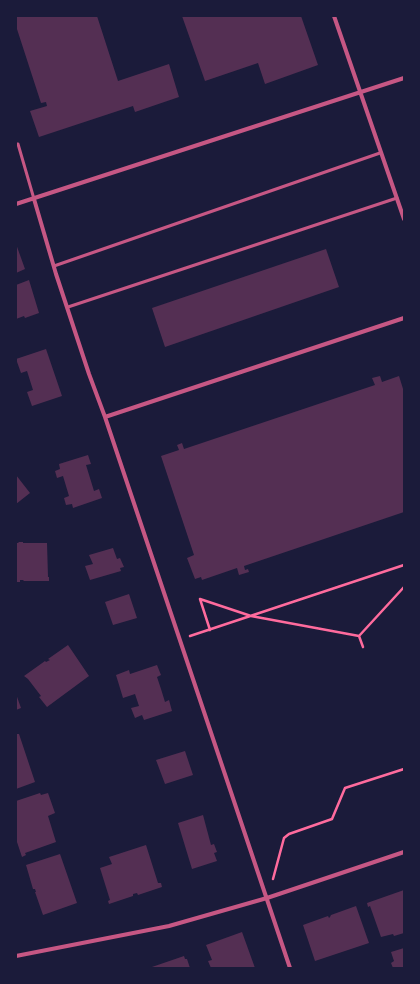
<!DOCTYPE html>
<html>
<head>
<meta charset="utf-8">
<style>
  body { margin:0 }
  #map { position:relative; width:420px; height:984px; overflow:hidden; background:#1b1b3a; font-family:"Fira Sans",sans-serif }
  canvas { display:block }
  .frame { position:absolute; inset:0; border:17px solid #1b1b3a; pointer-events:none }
</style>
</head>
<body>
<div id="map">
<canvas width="420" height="984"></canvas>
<div class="frame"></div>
</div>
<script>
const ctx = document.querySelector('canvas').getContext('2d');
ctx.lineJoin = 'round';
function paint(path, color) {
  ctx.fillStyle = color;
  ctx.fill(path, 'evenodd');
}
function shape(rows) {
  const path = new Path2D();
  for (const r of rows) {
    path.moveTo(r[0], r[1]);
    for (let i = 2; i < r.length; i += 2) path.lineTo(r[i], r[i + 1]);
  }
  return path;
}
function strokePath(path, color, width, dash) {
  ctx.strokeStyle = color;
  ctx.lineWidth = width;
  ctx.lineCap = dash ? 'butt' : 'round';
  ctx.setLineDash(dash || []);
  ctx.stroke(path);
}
paint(shape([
  [16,16,97,16,118,81,169,64,179,97,135,112,133,106,39,137,30,111,47,106,46,102,41,103,16,26],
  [182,16,301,16,318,65,265,84,258,63,205,81],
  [16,244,25,269,16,273],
  [326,249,339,287,165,347,152,308],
  [29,280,39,313,25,318,24,316,16,319,16,285],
  [46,349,62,396,32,406,27,392,33,390,27,371,21,373,16,359],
  [380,376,382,382,399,376,404,392,404,512,244,566,245,570,248,569,249,572,239,575,237,568,202,580,201,577,195,579,187,558,194,555,161,456,179,450,177,445,182,443,184,449,375,385,372,378],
  [88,455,91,464,86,465,94,491,99,489,102,498,73,508,72,504,66,505,64,498,69,496,63,476,57,478,55,471,60,469,59,464],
  [16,475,30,493,16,504],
  [18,542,23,542,23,543,47,543,48,577,49,577,49,581,24,581,23,580,20,580,20,582,16,582,16,543,19,543],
  [113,548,117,559,120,558,124,567,120,568,121,571,90,580,85,566,93,564,89,555],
  [129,594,137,618,113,625,105,602],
  [68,645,89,676,47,707,39,697,41,696,28,679,24,676,45,661,46,662,50,660,48,659],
  [157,665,161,675,157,677,161,689,165,702,169,700,172,711,144,720,142,715,135,718,131,708,139,706,135,694,123,698,116,675,129,670,130,674],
  [16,694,21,708,16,710],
  [16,734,19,734,35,782,16,789],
  [185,751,193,775,165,784,156,760],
  [40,793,41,795,48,793,55,813,48,816,56,842,25,853,26,855,22,857,16,839,16,801],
  [203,815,211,845,214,844,217,852,214,853,217,861,192,869,178,823],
  [146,845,158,883,161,883,162,887,138,895,137,893,133,894,133,896,109,904,108,901,110,900,100,868,112,864,109,857],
  [60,854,77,903,43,915,35,892,36,892,35,889,33,889,26,865],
  [404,890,404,933,394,936,393,934,381,937,370,906,368,907,367,903],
  [356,906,369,943,315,961,303,925,328,916,329,918,330,917,331,915],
  [242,932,255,968,211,968,208,961,212,960,206,945],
  [404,948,404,968,393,968,391,963,394,961,391,952],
  [184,956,185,959,187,959,190,968,149,968]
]), '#542f53');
strokePath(shape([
  [210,630,200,599,251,616,359,636,404,587],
  [190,636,404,565],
  [359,636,363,647],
  [273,879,284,838,289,834,332,819,345,788,404,769]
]), '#ff6b9d', 2.5);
strokePath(shape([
  [16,144,18,144,34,199],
  [54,266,380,153],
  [68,307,397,198]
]), '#c65784', 3);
strokePath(shape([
  [334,16,404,219],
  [34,199,56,274,89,374,105,417,290,968],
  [16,204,404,78],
  [105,417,404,318],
  [16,956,169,926,267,898,404,852]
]), '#c65784', 4);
</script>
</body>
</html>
